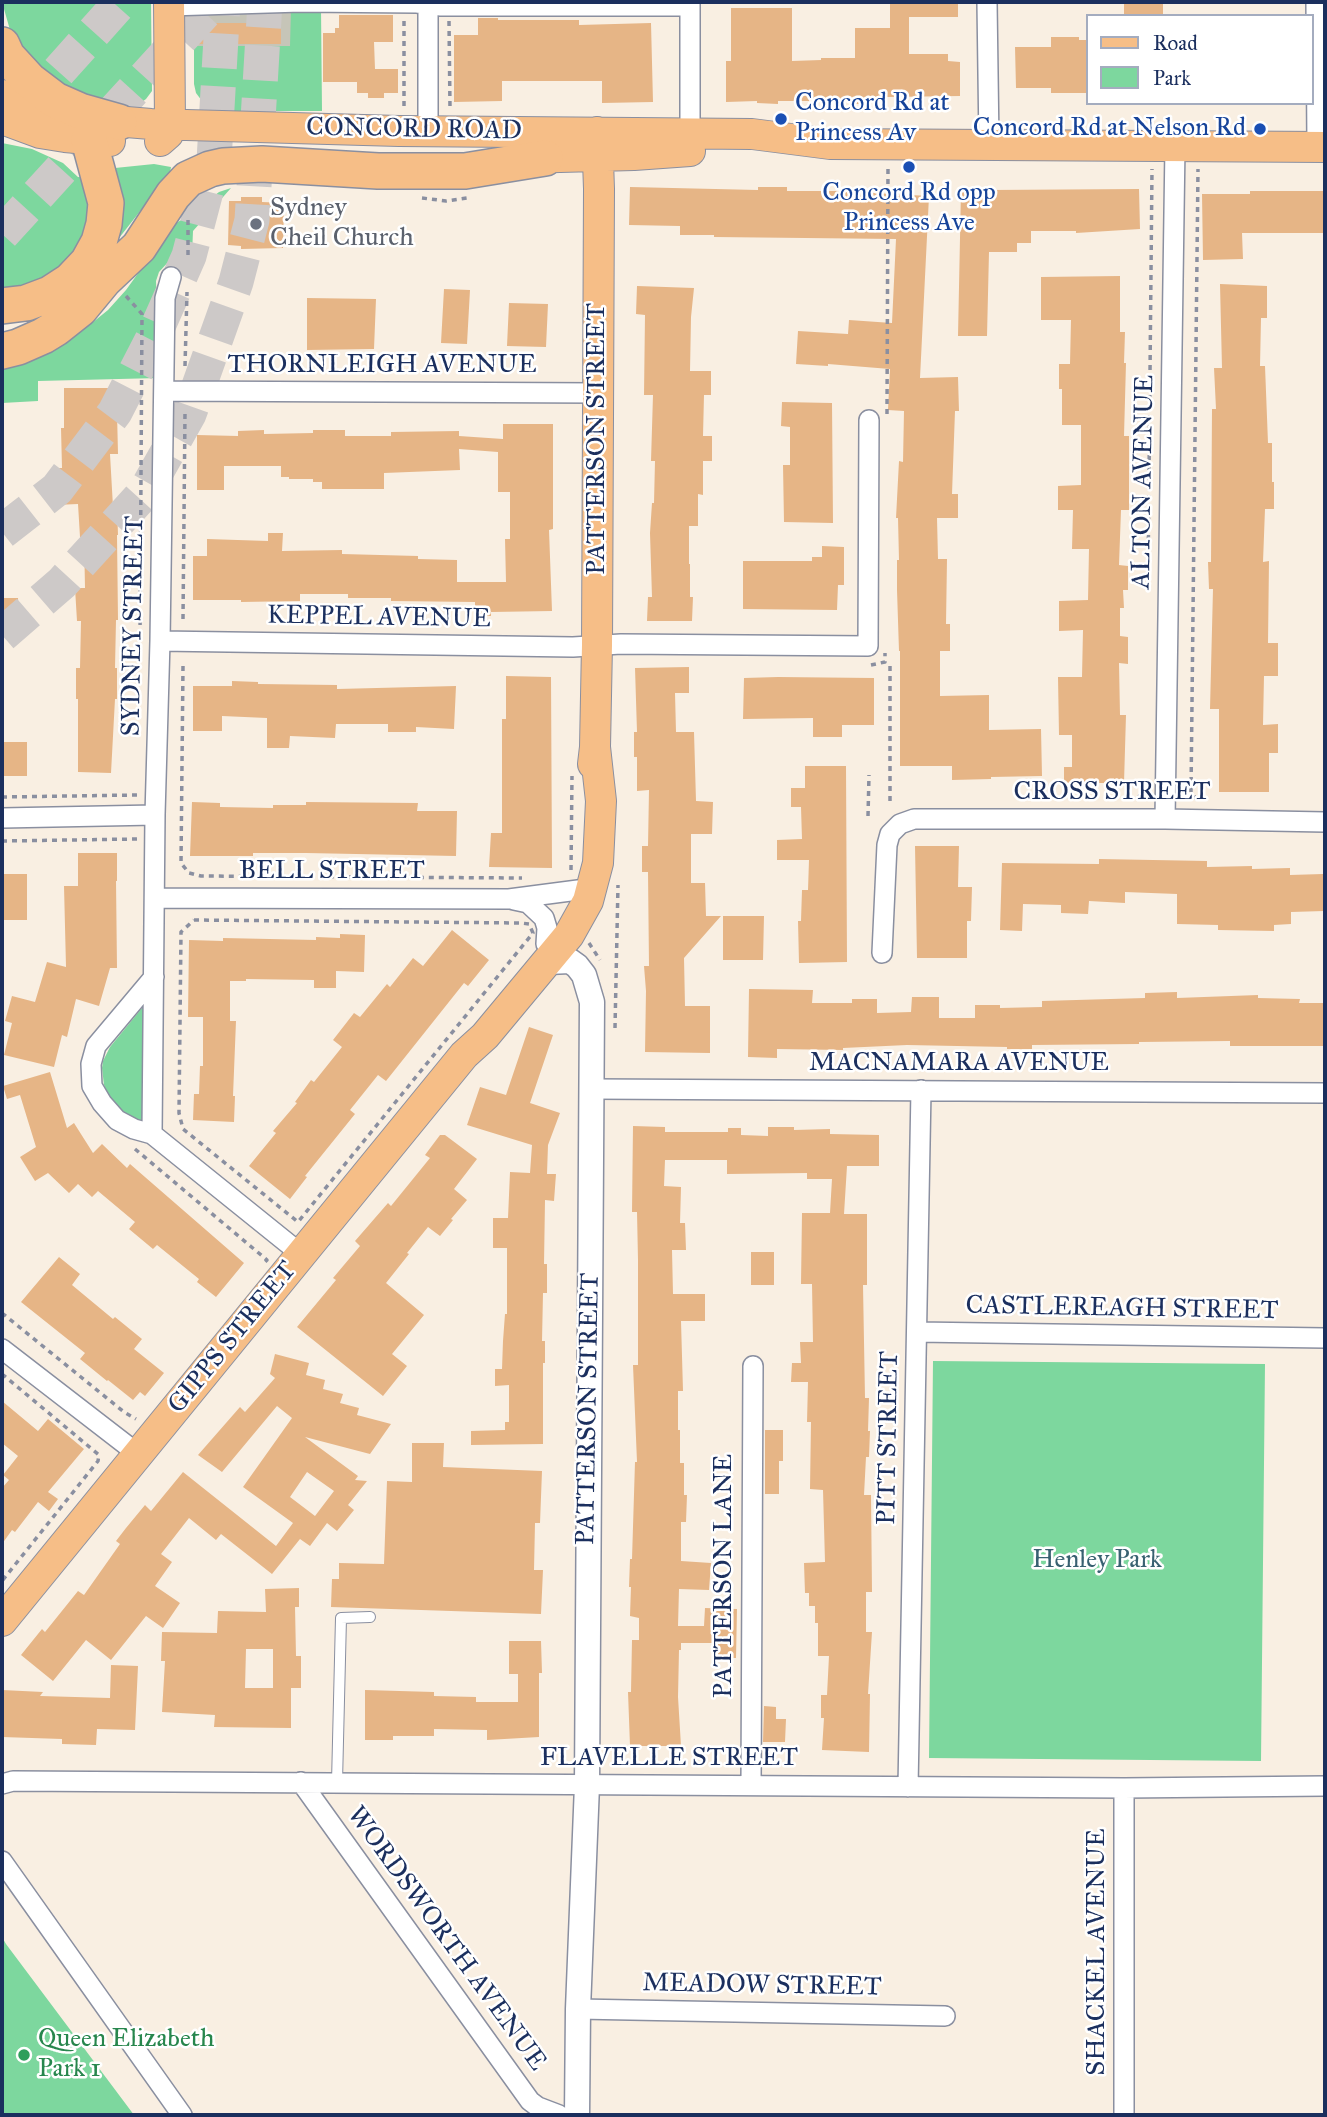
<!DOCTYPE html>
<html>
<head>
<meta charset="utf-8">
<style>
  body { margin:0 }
  #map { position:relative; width:1327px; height:2117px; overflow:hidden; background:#f9efe2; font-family:"IM FELL Great Primer",serif }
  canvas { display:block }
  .frame { position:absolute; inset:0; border:4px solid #1b2f5e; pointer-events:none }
  .legend { position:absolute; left:1086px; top:14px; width:228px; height:91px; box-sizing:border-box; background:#fff; border:2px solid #a4acbf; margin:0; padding:9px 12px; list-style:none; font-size:21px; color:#1b2f5e }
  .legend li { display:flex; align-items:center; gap:14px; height:35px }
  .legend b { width:35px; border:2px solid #a4acbf }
</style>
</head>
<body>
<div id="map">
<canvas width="1327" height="2117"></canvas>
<div class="frame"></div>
<ul class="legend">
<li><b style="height:9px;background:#f6be87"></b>Road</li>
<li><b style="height:19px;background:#7dd79e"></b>Park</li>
</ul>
</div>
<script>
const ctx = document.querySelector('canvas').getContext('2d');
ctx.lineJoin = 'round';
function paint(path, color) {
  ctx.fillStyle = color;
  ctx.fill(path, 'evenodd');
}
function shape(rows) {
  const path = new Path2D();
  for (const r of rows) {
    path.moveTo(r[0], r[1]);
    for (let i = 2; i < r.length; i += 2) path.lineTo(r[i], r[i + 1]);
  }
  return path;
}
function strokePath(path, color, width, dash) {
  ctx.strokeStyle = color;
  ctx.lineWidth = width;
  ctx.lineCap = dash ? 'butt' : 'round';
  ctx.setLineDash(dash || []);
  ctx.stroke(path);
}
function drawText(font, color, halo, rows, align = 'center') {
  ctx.font = font + ' "IM FELL Great Primer",serif';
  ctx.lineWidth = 5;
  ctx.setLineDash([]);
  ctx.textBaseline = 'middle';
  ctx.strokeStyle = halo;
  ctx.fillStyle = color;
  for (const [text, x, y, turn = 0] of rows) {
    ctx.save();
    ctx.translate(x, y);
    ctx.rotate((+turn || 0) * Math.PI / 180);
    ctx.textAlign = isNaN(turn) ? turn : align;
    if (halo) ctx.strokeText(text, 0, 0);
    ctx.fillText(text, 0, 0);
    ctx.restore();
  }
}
paint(shape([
  [291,8,291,46,194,46,195,12]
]), '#c6c5b8');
paint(shape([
  [2,2,151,2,152,91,146,99,138,105,104,102,70,91,41,73,21,50,10,30],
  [291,8,321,8,322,111,234,111,209,106,202,101,196,93,194,84,194,46,290,46],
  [2,143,32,149,63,163,78,177,91,178,90,235,58,278,2,296],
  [154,164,171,167,170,173,112,247,115,168],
  [231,188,193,231,192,255,182,256,170,260,159,272,156,281,159,378,38,381,38,401,2,403,2,365,65,341,87,327,108,310,126,290,173,225,191,214,219,192],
  [145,1007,147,1122,137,1126,111,1102,104,1085,102,1068,103,1061,110,1047,142,1008],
  [933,1361,1265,1364,1261,1761,929,1758],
  [2,1937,6,1944,134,2115,2,2115]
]), '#7dd79e');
paint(shape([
  [890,2,958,2,958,17,909,17,909,54,948,54,948,61,960,62,960,96,887,97,887,100,870,100,870,104,855,104,855,99,809,99,809,101,778,101,778,104,757,103,757,101,726,102,726,61,731,61,731,8,792,8,792,61,821,60,821,58,855,58,855,28,890,28],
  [1124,2,1163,2,1163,16,1124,16],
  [339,15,393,15,393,42,374,42,375,69,398,69,398,93,384,93,384,98,368,98,368,93,357,93,357,82,323,82,323,33,335,33,335,28,339,28],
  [478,18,498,18,498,20,579,20,579,25,651,23,653,102,602,103,602,81,502,81,502,101,454,102,454,35,478,35],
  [199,23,281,23,281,44,199,44],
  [1051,37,1079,37,1079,40,1087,40,1087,93,1051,93,1051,88,1016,88,1015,47,1051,47],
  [630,187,758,190,758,187,787,187,787,191,836,191,929,196,920,378,958,377,959,411,955,411,952,494,958,494,958,518,937,518,938,559,947,559,946,624,950,624,950,651,940,651,940,696,989,695,989,730,1041,729,1042,776,991,777,991,779,952,780,952,766,900,766,900,651,899,651,897,590,897,560,899,560,898,518,896,518,899,461,903,462,904,411,888,410,890,369,828,364,828,366,796,364,798,331,848,334,849,320,892,323,896,239,714,237,714,235,680,235,680,226,629,225],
  [961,189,990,190,1139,189,1140,229,1076,233,1076,231,1031,231,1031,243,1017,243,1017,252,989,252,987,336,958,336],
  [1250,191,1325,191,1325,233,1242,233,1243,259,1203,260,1202,194,1250,194],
  [241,197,262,197,262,202,284,203,283,248,241,249,241,246,228,245,229,201,241,201],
  [1120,276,1120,332,1125,332,1124,363,1126,363,1124,436,1129,436,1129,510,1121,510,1119,565,1128,566,1128,590,1123,590,1124,608,1120,608,1120,636,1128,637,1128,664,1119,663,1120,715,1126,715,1124,783,1064,783,1064,767,1072,767,1072,735,1059,735,1058,677,1082,677,1083,630,1059,631,1059,601,1088,600,1089,549,1072,549,1073,510,1058,510,1058,486,1081,485,1081,425,1062,425,1062,389,1059,389,1059,364,1070,364,1071,320,1041,320,1041,277],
  [1220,284,1267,286,1267,318,1261,318,1260,366,1265,366,1268,443,1272,443,1272,482,1274,482,1274,509,1265,509,1263,562,1269,561,1268,643,1278,643,1278,676,1264,676,1263,725,1278,724,1278,753,1269,753,1269,792,1219,792,1219,709,1210,709,1213,589,1209,589,1208,562,1211,562,1212,409,1216,409,1214,368,1222,368],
  [637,286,694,288,691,317,690,371,711,371,711,395,704,395,703,436,712,436,712,461,703,461,703,495,698,494,698,526,689,526,689,564,690,564,690,597,693,597,692,621,647,621,648,597,652,597,650,533,652,503,654,503,655,461,651,461,653,395,644,395,645,315,636,314],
  [444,289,470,290,467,344,441,343],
  [307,298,376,299,374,349,307,350],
  [509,303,548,304,546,347,507,346],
  [64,388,120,388,120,412,117,412,118,454,110,454,113,507,117,506,118,535,117,535,118,620,116,620,115,668,117,668,117,699,115,699,111,773,78,772,78,699,76,699,76,668,80,668,81,621,77,621,75,588,85,588,84,537,80,537,78,504,55,505,53,468,62,468,61,428,64,428],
  [782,402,832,403,833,523,784,522,783,465,790,465,790,427,781,426],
  [503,424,553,424,553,529,549,530,552,611,491,612,491,616,475,616,475,602,391,601,391,598,348,598,348,594,300,594,300,601,241,602,241,600,193,600,193,556,207,556,207,539,268,541,268,533,283,533,282,551,342,550,342,554,418,556,418,559,457,560,457,582,506,582,505,539,510,539,510,492,498,492,498,452,459,449,460,470,384,473,384,489,322,489,322,482,313,482,313,479,289,479,289,477,281,477,281,466,224,466,224,490,197,490,197,435,238,436,238,431,264,430,264,434,313,433,313,430,345,430,345,436,391,436,391,432,459,431,459,436,503,439],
  [822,546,844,547,844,585,838,585,837,610,743,609,743,561,812,561,812,557,822,557],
  [2,598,18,598,19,624,2,625],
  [689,667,689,693,675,693,676,732,694,732,696,801,713,802,712,834,691,834,691,883,705,883,706,916,721,916,684,958,685,1006,710,1006,710,1053,645,1052,646,991,644,966,649,966,648,872,642,872,642,846,648,846,649,790,637,791,637,757,634,757,634,732,637,732,635,668],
  [506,676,551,677,552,868,489,867,491,833,502,833,502,719,506,719],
  [778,677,874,678,874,725,842,725,842,737,813,737,813,718,743,719,744,678],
  [232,681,258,682,258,684,337,685,337,689,456,686,454,729,416,727,416,732,388,732,388,724,336,724,335,738,290,736,289,748,267,748,267,718,222,716,222,731,193,731,193,686,232,686],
  [2,742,27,742,27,776,2,776],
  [805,766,846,766,847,962,799,963,798,921,801,921,802,890,808,890,809,860,777,860,777,840,802,839,801,807,791,807,791,788,805,788],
  [192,802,220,803,220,807,273,808,273,805,306,805,306,802,418,803,417,811,457,811,456,856,306,853,253,853,253,856,190,856],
  [915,846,959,846,958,887,972,887,971,921,967,921,967,958,917,958],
  [78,853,117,853,117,881,116,881,117,968,110,968,99,1006,76,999,67,1037,62,1035,54,1067,4,1055,12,1023,5,1021,12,996,35,1002,47,962,66,967,64,886,78,886],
  [1099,859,1207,861,1207,867,1252,866,1252,869,1290,868,1290,875,1323,874,1324,911,1291,912,1291,924,1274,925,1274,931,1218,930,1218,925,1177,924,1177,894,1125,892,1125,903,1089,901,1088,914,1061,913,1061,905,1023,904,1022,931,1000,930,1002,863,1099,864],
  [2,874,27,874,27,920,2,920],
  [723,916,764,916,763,960,723,960],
  [452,930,489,960,468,986,464,983,386,1081,378,1075,350,1110,355,1114,305,1176,307,1177,290,1199,249,1166,276,1133,273,1131,297,1103,295,1102,311,1080,314,1082,342,1047,333,1040,354,1013,360,1017,387,984,390,987,413,958,423,966],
  [340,934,365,935,364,972,336,971,336,988,314,988,314,980,246,979,246,981,230,981,230,1021,236,1021,233,1096,235,1096,234,1122,193,1120,194,1094,199,1094,200,1066,203,1066,203,1017,188,1017,189,940,223,941,223,938,316,940,316,937,340,938],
  [749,989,813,990,812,1003,852,1003,852,999,877,999,877,1013,911,1012,912,997,939,997,939,1018,975,1018,975,1005,1000,1005,1000,1008,1042,1007,1042,1001,1145,998,1145,993,1177,992,1177,998,1258,995,1258,998,1300,999,1299,1003,1325,1003,1325,1046,1230,1046,1230,1041,1139,1042,1139,1044,1032,1045,1032,1049,1007,1049,1007,1047,907,1045,843,1048,843,1050,777,1049,777,1058,748,1057],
  [529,1027,553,1035,530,1103,560,1113,548,1145,547,1174,556,1174,554,1201,545,1200,544,1264,547,1264,547,1293,543,1293,542,1341,545,1341,545,1363,543,1363,543,1444,471,1445,471,1431,505,1430,505,1422,509,1422,509,1385,495,1386,495,1369,502,1369,503,1341,505,1314,507,1314,507,1248,493,1248,493,1218,508,1218,510,1172,530,1173,532,1145,467,1125,480,1087,506,1095],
  [50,1072,67,1128,74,1123,93,1153,102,1144,127,1168,130,1164,244,1263,216,1297,197,1282,199,1279,157,1245,153,1249,129,1229,135,1222,98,1191,92,1197,78,1184,69,1193,48,1173,35,1181,20,1157,36,1147,20,1095,7,1099,3,1086],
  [633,1126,665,1127,665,1132,728,1132,728,1128,741,1128,741,1135,768,1136,768,1127,794,1127,794,1130,830,1129,830,1134,879,1135,879,1166,847,1166,844,1214,867,1214,867,1285,863,1285,865,1398,869,1398,868,1431,870,1431,869,1457,866,1457,864,1495,871,1495,872,1592,866,1592,866,1632,872,1632,868,1694,870,1694,869,1752,822,1750,824,1718,821,1718,821,1695,827,1695,829,1656,818,1656,818,1623,815,1623,815,1606,809,1606,809,1593,805,1593,804,1563,825,1562,823,1490,810,1489,811,1422,807,1422,808,1382,791,1382,792,1363,801,1363,800,1342,813,1342,812,1284,801,1284,802,1213,830,1213,832,1179,807,1179,807,1173,727,1174,727,1160,665,1160,664,1186,681,1187,680,1223,685,1223,686,1250,672,1250,673,1294,705,1294,705,1321,681,1321,683,1391,678,1391,678,1430,680,1430,680,1463,684,1463,684,1495,687,1495,686,1522,681,1522,681,1561,711,1563,709,1590,679,1589,678,1626,704,1626,705,1608,737,1609,736,1658,718,1658,718,1643,681,1643,681,1650,679,1650,678,1697,681,1746,630,1746,628,1692,631,1692,632,1640,639,1640,639,1618,630,1616,631,1587,629,1587,630,1559,632,1559,635,1462,637,1462,633,1365,638,1365,638,1260,637,1212,632,1212],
  [440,1135,445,1135,477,1159,454,1189,467,1200,451,1219,453,1220,440,1236,428,1227,407,1253,409,1254,386,1283,424,1315,392,1354,407,1366,383,1396,297,1327,336,1280,333,1278,360,1246,355,1241,388,1203,391,1206,430,1158,425,1155],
  [751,1252,774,1252,774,1285,751,1285],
  [59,1257,80,1274,72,1285,113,1319,115,1317,142,1339,134,1349,164,1373,145,1396,140,1392,133,1400,108,1380,107,1381,80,1359,85,1353,21,1302],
  [275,1354,309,1363,306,1375,325,1380,323,1389,343,1394,340,1403,359,1408,357,1415,391,1424,370,1454,305,1437,358,1476,355,1480,367,1481,348,1505,354,1510,337,1531,327,1523,310,1546,300,1539,272,1574,221,1534,216,1540,189,1518,161,1554,172,1562,155,1586,180,1603,163,1628,146,1616,111,1660,86,1640,53,1681,21,1655,42,1629,45,1632,78,1591,84,1595,120,1544,116,1541,126,1528,145,1505,151,1511,183,1472,276,1546,293,1523,243,1487,292,1418,277,1406,222,1472,198,1455,240,1407,245,1412,275,1378,270,1374],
  [307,1472,334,1491,315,1516,290,1497],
  [2,1401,38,1431,48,1419,84,1449,48,1492,58,1499,49,1511,38,1502,15,1532,12,1530,2,1544,2,1488,9,1480,3,1475,18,1456,2,1443],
  [765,1430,783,1430,783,1461,779,1461,779,1494,765,1494],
  [412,1443,444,1443,443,1467,542,1471,540,1523,535,1523,534,1570,543,1570,541,1614,331,1607,332,1579,339,1579,339,1563,384,1564,387,1481,412,1482],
  [299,1588,299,1607,295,1607,296,1656,301,1656,301,1688,291,1688,291,1728,214,1727,215,1715,162,1712,165,1661,161,1661,162,1632,217,1633,218,1611,266,1612,265,1589],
  [246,1649,273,1649,273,1688,245,1688],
  [509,1641,541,1641,542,1673,539,1673,539,1737,487,1740,487,1730,434,1729,434,1736,393,1736,393,1740,365,1740,365,1690,434,1692,434,1696,476,1697,476,1702,518,1702,518,1674,509,1674],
  [111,1665,138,1666,135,1730,97,1729,96,1745,62,1744,62,1739,2,1737,2,1690,43,1692,40,1696,110,1698],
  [764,1706,776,1707,776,1719,786,1719,785,1742,763,1742]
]), '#e6b586');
strokePath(shape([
  [23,111,121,2],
  [2,234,214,2],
  [2,532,57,489,115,412,152,340,189,256,214,161,223,2],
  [2,635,62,583,145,492,189,414,236,282,252,220,265,2]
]), '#cdc9c8', 35, [35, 18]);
const service = shape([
  [337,1782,341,1618,370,1617]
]);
const minor = shape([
  [428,2,428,131],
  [690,2,690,144],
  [987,2,989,144],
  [1316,2,1317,147],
  [169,6,301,2,417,3,441,6,690,6],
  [171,277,165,298,160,641,155,815,152,1134,301,1254],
  [165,391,598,393],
  [160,641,573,647,621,644,868,646,869,420],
  [2,818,155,815],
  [1165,819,1175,146],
  [155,898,509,899,578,890],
  [514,900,528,903,544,918,547,928,546,944],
  [882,953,887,845,890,834,900,824,914,819,1165,819,1325,822],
  [592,1089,1325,1093],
  [152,1134,134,1129,117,1120,102,1103,92,1086,91,1064,96,1046,154,977],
  [917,1332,1325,1338],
  [2,1349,138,1454],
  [301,1782,530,2101,538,2107,559,2115],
  [2,1784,13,1781,1124,1788,1325,1786],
  [751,1785,753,1366],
  [908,1787,921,1090],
  [1124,1788,1124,2115],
  [2,1861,182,2115],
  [578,2009,945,2016]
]);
const tertiary = shape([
  [548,962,570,961,577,966,584,975,592,1002,587,1785,578,2009,577,2115]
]);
const primary = shape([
  [2,95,42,110,77,118,151,124,399,131,752,134,830,144,1325,147],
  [2,119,40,133,65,137,110,141],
  [160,141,168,134,170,124,169,2],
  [523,158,634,155,690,151],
  [593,764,595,747,597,645,599,189,597,132],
  [2,1621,464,1055,485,1036,569,935,588,901,598,863,601,801,595,747]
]);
const motorway = shape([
  [2,45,7,56,30,81,55,100,80,111,119,122],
  [2,306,26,303,50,294,70,281,88,262,99,242,104,224,106,203,89,140],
  [2,351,18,347,43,336,56,328,80,309,104,280,139,247,173,195,188,179,210,169,223,166,262,164,378,171,465,171,545,158]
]);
strokePath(service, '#8a8fa0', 12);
strokePath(minor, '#8a8fa0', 22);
strokePath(tertiary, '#8a8fa0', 27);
strokePath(primary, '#8a8fa0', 32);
strokePath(motorway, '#8a8fa0', 38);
strokePath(shape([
  [404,21,404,108],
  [449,21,450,108],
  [422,198,446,201,467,198],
  [188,255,188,219],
  [126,296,142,314,140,638],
  [185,366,187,292],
  [887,414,888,168],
  [1148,580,1152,169],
  [183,619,185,412],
  [871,665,885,662,885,653],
  [183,666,181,863,189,873,201,876,522,878],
  [2,797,137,795],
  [1137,799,1146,788],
  [1197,800,1191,792,1198,169],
  [890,801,890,665],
  [868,816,869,775],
  [2,841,137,839],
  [571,870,572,776],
  [194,920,521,923,529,924,533,933,298,1222,183,1129,179,1113,181,932,194,920],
  [589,943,600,960],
  [615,1028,618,885],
  [135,1149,267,1260,265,1262],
  [2,1313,124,1412,136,1419],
  [2,1374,99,1455,98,1461,2,1581]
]), '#8a8fa0', 3.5, [5, 5]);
strokePath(service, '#fff', 10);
strokePath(minor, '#fff', 19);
strokePath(tertiary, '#fff', 24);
strokePath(primary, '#f6be87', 30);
strokePath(motorway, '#f6be87', 35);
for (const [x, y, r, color] of [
  [781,119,7,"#1a4fb4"],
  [1260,129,7,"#1a4fb4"],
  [909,167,7,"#1a4fb4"],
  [256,224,7,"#6b7280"],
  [24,2055,7,"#2e9e5b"]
]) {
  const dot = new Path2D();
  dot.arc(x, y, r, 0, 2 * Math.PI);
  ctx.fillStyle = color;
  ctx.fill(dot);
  strokePath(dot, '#fff', 2.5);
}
drawText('26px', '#164399', '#fff', [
  ["Concord Rd at",795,104],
  ["Princess Av",795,134],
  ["Concord Rd at Nelson Rd",1246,129,"right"],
  ["Concord Rd opp",909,194,"center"],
  ["Princess Ave",909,224,"center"]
], 'left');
drawText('26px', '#1b2f5e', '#fff', [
  ["CONCORD ROAD",414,130,1],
  ["THORNLEIGH AVENUE",382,366],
  ["PATTERSON STREET",598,439,-90],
  ["ALTON AVENUE",1144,482,-89],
  ["KEPPEL AVENUE",379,618,1],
  ["SYDNEY STREET",134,626,-89],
  ["CROSS STREET",1112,793],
  ["BELL STREET",332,872],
  ["MACNAMARA AVENUE",959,1064],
  ["CASTLEREAGH STREET",1122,1309,1],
  ["GIPPS STREET",233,1338,-51],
  ["PATTERSON STREET",589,1409,-89],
  ["PITT STREET",889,1438,-89],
  ["PATTERSON LANE",725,1576,-90],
  ["FLAVELLE STREET",669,1759],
  ["WORDSWORTH AVENUE",446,1939,54],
  ["SHACKEL AVENUE",1098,1952,-90],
  ["MEADOW STREET",762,1986,1]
]);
drawText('26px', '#5b616d', '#fff', [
  ["Sydney",270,209],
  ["Cheil Church",270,239]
], 'left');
drawText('26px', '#386171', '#fff', [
  ["Henley Park",1097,1561]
]);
drawText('26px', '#27864d', '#fff', [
  ["Queen Elizabeth",38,2040],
  ["Park 1",38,2070]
], 'left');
</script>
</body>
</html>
